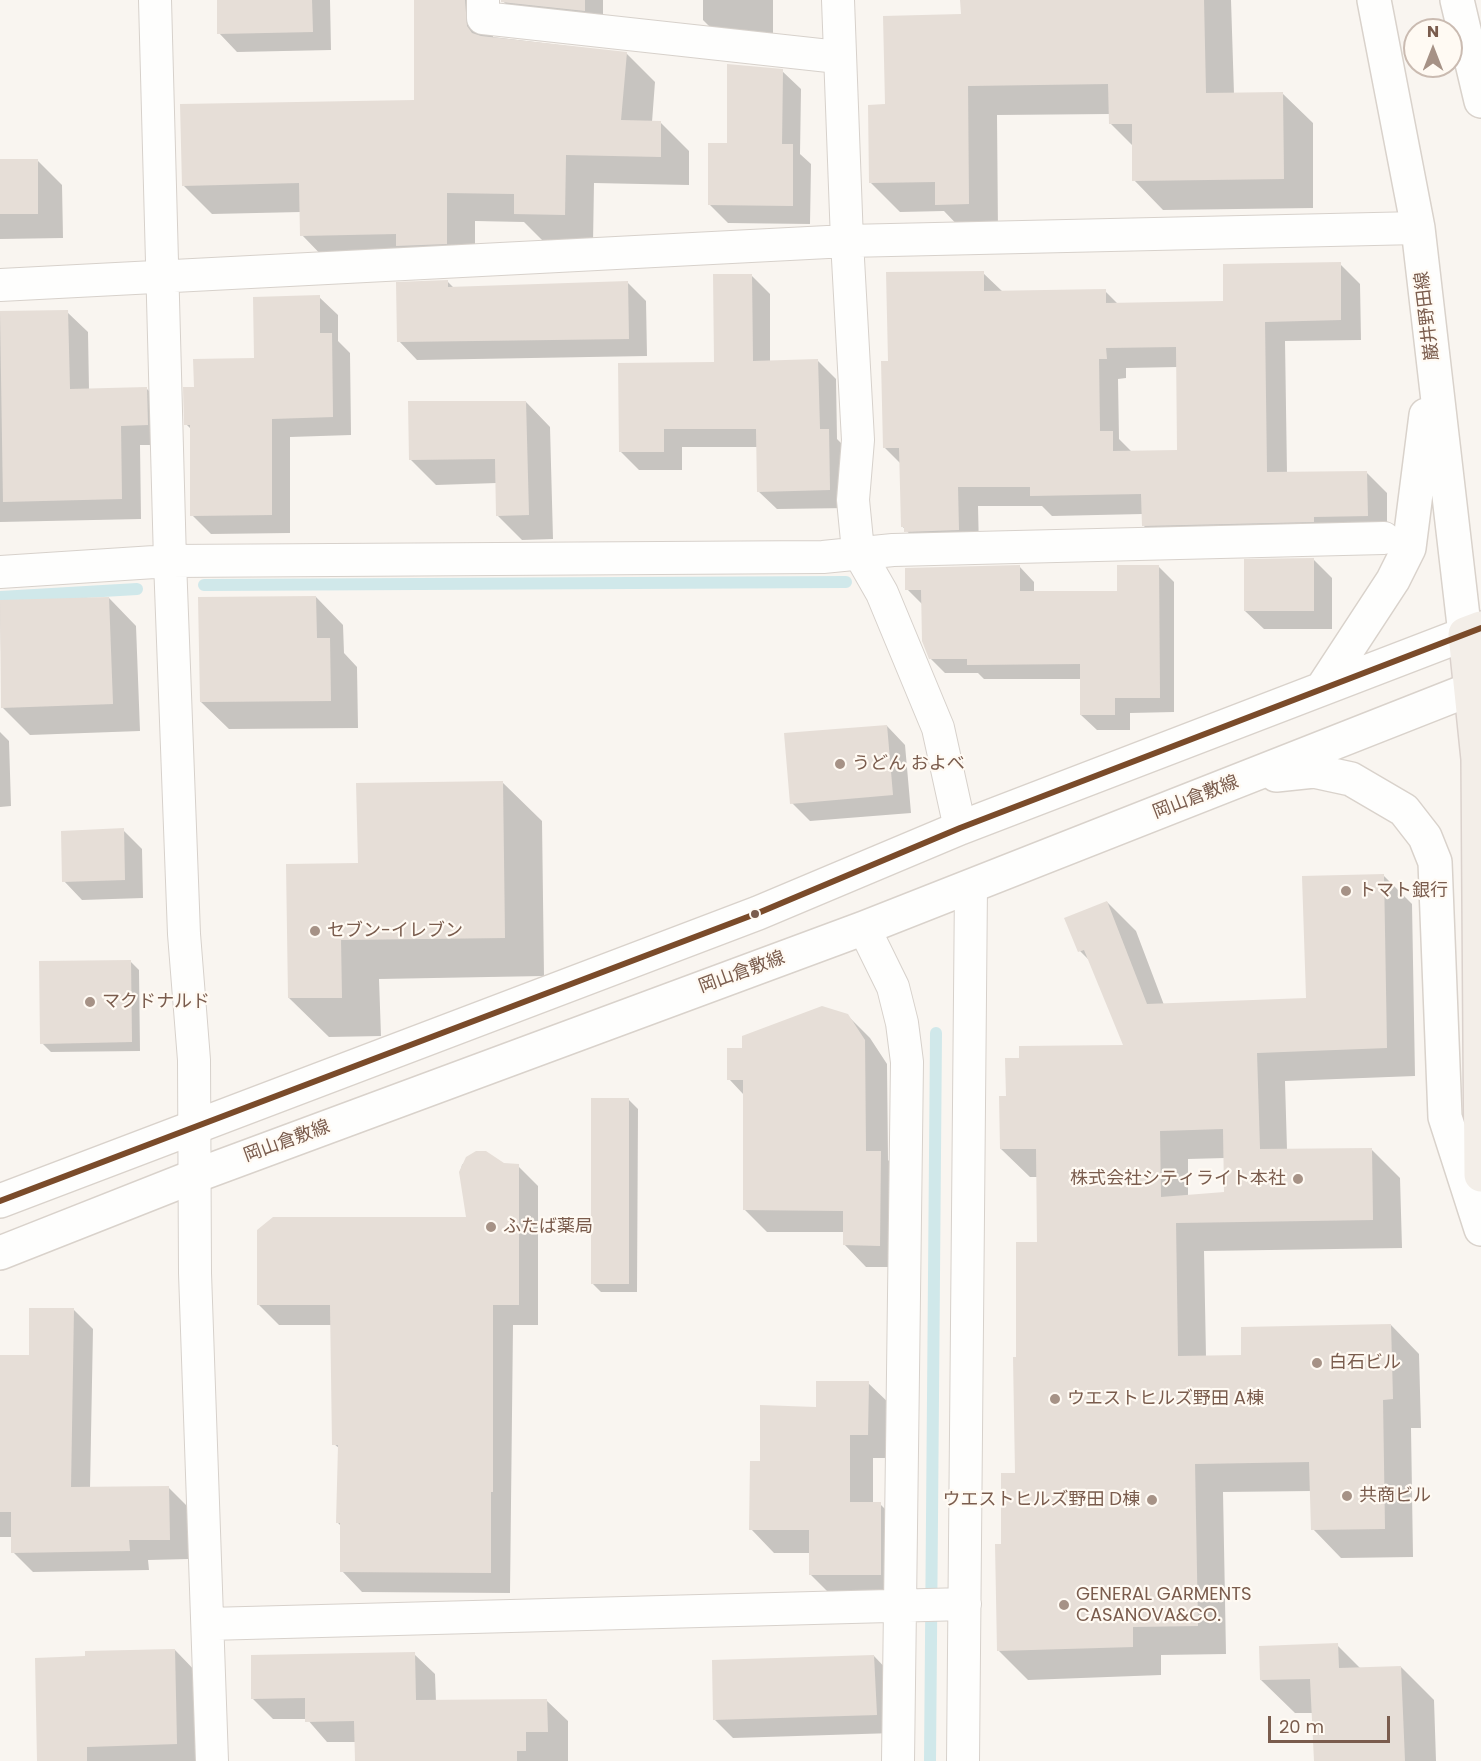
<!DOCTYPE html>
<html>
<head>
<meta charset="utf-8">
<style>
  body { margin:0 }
  #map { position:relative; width:1481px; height:1761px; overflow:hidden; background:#f9f5f0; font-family:Poppins,sans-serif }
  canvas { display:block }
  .north { position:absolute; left:1403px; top:18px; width:60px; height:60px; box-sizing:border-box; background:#fffaf3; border:2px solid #cabbb1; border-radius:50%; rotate:0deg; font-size:16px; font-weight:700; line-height:24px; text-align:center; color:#7a5c4d }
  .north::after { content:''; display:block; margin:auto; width:21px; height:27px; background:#a69286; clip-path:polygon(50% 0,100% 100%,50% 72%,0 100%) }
  .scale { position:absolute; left:1268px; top:1716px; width:122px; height:27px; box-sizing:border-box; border:3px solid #7a5c4d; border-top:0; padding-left:8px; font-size:18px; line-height:21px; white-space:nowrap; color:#7a5c4d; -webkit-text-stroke:4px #fffaf3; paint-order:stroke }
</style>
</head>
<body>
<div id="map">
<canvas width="1481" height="1761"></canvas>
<div class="north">N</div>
<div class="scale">20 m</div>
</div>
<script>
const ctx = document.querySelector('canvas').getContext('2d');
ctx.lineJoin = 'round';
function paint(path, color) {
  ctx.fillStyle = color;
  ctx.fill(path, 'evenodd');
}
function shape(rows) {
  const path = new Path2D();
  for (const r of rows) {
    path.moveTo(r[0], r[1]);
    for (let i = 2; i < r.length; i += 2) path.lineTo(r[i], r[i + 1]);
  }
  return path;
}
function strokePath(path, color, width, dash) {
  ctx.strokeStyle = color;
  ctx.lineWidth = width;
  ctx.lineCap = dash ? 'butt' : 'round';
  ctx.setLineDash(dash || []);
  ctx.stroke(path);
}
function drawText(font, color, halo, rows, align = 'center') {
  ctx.font = font + ' Poppins,"Noto Sans JP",sans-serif';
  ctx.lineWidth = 4.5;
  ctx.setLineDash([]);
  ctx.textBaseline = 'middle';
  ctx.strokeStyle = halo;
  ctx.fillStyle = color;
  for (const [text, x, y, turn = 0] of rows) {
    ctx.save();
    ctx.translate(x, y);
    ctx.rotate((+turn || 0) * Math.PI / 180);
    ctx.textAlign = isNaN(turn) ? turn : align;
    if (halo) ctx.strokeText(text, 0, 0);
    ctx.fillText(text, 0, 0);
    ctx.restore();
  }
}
paint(shape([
  [218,0,330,0,331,50,237,52,219,33],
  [416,0,477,0,493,29,493,37,626,53,655,82,652,122,660,122,689,151,689,185,594,183,593,243,544,242,524,222,475,221,475,272,330,264,302,235,301,212,212,214,183,185,415,101],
  [502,0,603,0,603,29,521,20],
  [703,0,773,0,773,38,721,38,703,20],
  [962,0,1231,0,1234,94,1283,94,1313,123,1313,208,1163,210,1134,180,1133,146,1110,123,1110,114,997,115,998,233,966,234,944,211,900,212,870,182,886,106,962,16],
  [782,71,801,89,800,154,811,164,810,224,728,223,709,204,728,145],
  [37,160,62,185,63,238,0,239,0,161],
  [1340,264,1360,284,1361,340,1285,341,1287,474,1367,473,1387,493,1387,536,1163,546,1143,525,1143,514,1052,516,1042,506,978,506,979,550,926,551,902,526,901,464,884,447,889,363,983,273,1003,292,1105,291,1118,304,1225,302],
  [1178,367,1179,451,1132,452,1119,439,1118,379,1126,378,1126,368],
  [751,275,770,294,770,362,818,361,836,379,837,439,847,449,848,508,777,509,758,491,758,447,682,447,682,470,639,470,621,452,716,364],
  [447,281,454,288,628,283,646,301,647,356,417,360,399,341],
  [319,297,338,315,338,341,350,353,351,435,290,437,290,533,211,534,192,515,191,429,186,424,195,388,255,360],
  [67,312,88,332,89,390,147,389,167,409,168,445,140,445,141,519,0,522,0,313],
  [526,402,550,427,553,539,522,540,497,515,497,483,436,485,411,460],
  [1313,559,1332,578,1332,629,1264,629,1245,611],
  [1019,566,1034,582,1034,593,1118,593,1158,566,1174,582,1174,712,1130,713,1130,730,1097,730,1081,715,1081,679,984,679,978,673,945,673,930,658,922,604,907,589],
  [316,597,343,625,344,653,357,667,358,728,229,729,201,702],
  [109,598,136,626,140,731,30,735,2,707,0,601],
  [887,726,905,745,911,813,810,821,792,803],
  [0,732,9,741,11,806,0,807],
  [502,782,542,821,544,976,379,979,381,1036,329,1037,289,998,359,864],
  [123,830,142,849,143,898,82,900,64,881],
  [1383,875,1412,904,1415,1076,1285,1081,1287,1150,1371,1149,1400,1178,1402,1248,1204,1251,1206,1357,1243,1356,1391,1325,1419,1354,1421,1428,1411,1428,1413,1557,1341,1558,1313,1529,1312,1491,1223,1492,1226,1654,1161,1655,1161,1675,1028,1680,999,1651,1003,1546,1016,1475,1039,1244,1038,1177,1030,1177,1001,1149,1007,1098,1125,1046,1091,962,1080,951,1107,902,1136,931,1164,1005,1308,1000],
  [1225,1158,1225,1193,1188,1196,1188,1159],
  [130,961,139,970,140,1051,51,1052,42,1043],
  [847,1015,870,1038,887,1064,888,1160,902,1174,902,1267,866,1267,844,1244,844,1232,767,1232,744,1209,744,1095,729,1079,744,1050],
  [629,1100,638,1109,637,1292,601,1292,592,1283],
  [471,1155,503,1164,518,1166,538,1186,538,1325,513,1325,510,1593,362,1592,342,1571,342,1527,338,1523,340,1449,334,1444,332,1325,279,1325,258,1304,467,1219,460,1172,462,1165],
  [73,1309,93,1329,90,1488,169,1488,189,1508,189,1559,148,1560,149,1570,33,1572,13,1552,12,1537,0,1537,0,1357,30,1356],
  [868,1383,892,1406,891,1458,873,1458,873,1504,880,1504,904,1528,904,1598,834,1598,810,1574,810,1553,774,1553,751,1529,762,1463,818,1408],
  [1337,1645,1361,1669,1401,1667,1434,1700,1436,1761,1315,1761,1313,1713,1295,1713,1261,1680],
  [175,1650,202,1678,204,1761,38,1761,87,1658],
  [414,1654,435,1674,436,1702,547,1701,568,1721,568,1761,357,1761,356,1742,327,1742,307,1719,273,1719,253,1699],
  [874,1656,892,1675,894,1733,733,1738,715,1720]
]), '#0003');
strokePath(shape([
  [204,585,846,582],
  [0,597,137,589],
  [930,1761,936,1033]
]), '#d0e8ea', 12);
paint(shape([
  [217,0,312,0,313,32,217,34],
  [414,0,465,0,467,26,472,33,481,36,627,52,621,120,661,121,661,157,566,155,565,215,514,214,514,194,447,193,447,244,396,246,396,234,300,236,299,183,182,186,180,104,414,100],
  [501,0,585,0,585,11,501,2],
  [960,0,1204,0,1206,93,1283,92,1284,179,1132,181,1132,124,1109,124,1108,84,968,86,969,204,935,205,935,182,869,183,868,105,885,104,883,16,961,14],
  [727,64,783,69,782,144,793,144,793,206,708,205,708,143,727,143],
  [0,159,38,159,38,214,0,214],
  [1341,262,1341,320,1265,322,1267,472,1367,471,1368,516,1314,517,1314,522,1142,526,1141,494,1030,496,1030,487,958,487,959,530,904,532,904,527,901,527,899,448,883,448,881,361,888,361,886,272,984,271,984,291,1106,289,1106,303,1223,301,1223,264],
  [1176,347,1177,450,1113,451,1113,431,1100,431,1099,359,1107,359,1106,348],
  [713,274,752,274,753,361,818,359,820,429,829,429,830,490,757,492,756,429,664,429,664,452,619,452,618,363,714,362],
  [448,280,448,287,628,281,629,339,397,342,396,282],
  [320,295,320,333,332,333,333,417,272,419,272,515,190,516,190,425,184,425,183,387,194,387,193,359,254,358,253,297],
  [68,310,70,389,147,387,148,425,121,426,122,499,3,502,0,311],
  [408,401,526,401,529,515,496,516,495,459,409,460],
  [1314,558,1314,611,1244,611,1244,559],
  [1020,565,1020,591,1117,591,1117,565,1159,565,1160,698,1115,698,1115,715,1080,715,1080,664,967,665,967,659,929,659,922,641,921,590,905,590,905,568],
  [316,596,317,638,330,638,331,701,200,702,198,597],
  [109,597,113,704,1,708,0,600],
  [887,725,893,795,790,804,784,733],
  [503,781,505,938,341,940,342,998,288,998,286,864,358,863,356,783],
  [124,828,125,880,62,882,61,831],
  [1384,874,1387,1048,1257,1053,1260,1149,1372,1148,1373,1220,1176,1223,1178,1356,1241,1355,1241,1327,1391,1324,1393,1399,1383,1400,1385,1529,1311,1530,1309,1462,1195,1464,1198,1626,1133,1627,1133,1647,997,1651,995,1544,1001,1544,1001,1473,1015,1473,1013,1357,1016,1357,1016,1242,1037,1242,1036,1149,1000,1149,999,1096,1006,1096,1005,1058,1019,1058,1019,1046,1123,1045,1084,950,1078,952,1064,918,1107,901,1147,1004,1306,998,1302,876],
  [1223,1129,1224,1192,1161,1197,1160,1131],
  [131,960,132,1042,40,1044,39,961],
  [822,1006,848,1014,865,1040,866,1151,881,1151,880,1246,843,1245,843,1211,743,1210,743,1080,727,1080,727,1048,742,1048,742,1036],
  [591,1098,629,1098,629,1284,591,1284],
  [476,1151,486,1151,504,1163,519,1164,519,1305,493,1305,493,1492,491,1492,491,1573,340,1572,340,1523,336,1523,338,1445,332,1445,330,1305,257,1305,257,1230,273,1217,466,1217,459,1172,466,1157],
  [29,1308,74,1308,71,1487,169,1486,170,1540,129,1540,130,1551,11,1553,11,1512,0,1512,0,1355,29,1355],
  [816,1381,869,1381,868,1435,850,1435,850,1502,881,1502,881,1575,809,1575,809,1530,749,1530,750,1461,760,1461,760,1405,816,1407],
  [1338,1643,1339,1668,1401,1666,1405,1761,1314,1761,1310,1679,1260,1680,1259,1646],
  [175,1649,177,1744,87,1747,87,1761,37,1761,35,1658,85,1656,85,1651],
  [415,1652,416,1700,547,1699,548,1732,526,1732,526,1751,517,1751,517,1761,355,1761,354,1721,305,1722,305,1698,251,1699,251,1655],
  [874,1655,877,1715,713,1720,712,1660]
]), '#e6ded7');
const street = shape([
  [155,0,170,561,184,934,194,1060,195,1273,212,1761],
  [483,0,483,18,838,57],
  [838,0,847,241,858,440,853,500,858,551,882,593,938,728,960,828],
  [0,285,847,241,1418,228],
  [0,572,170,561,823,557,893,550,1384,538],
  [864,928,893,987,902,1023,907,1062,898,1761],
  [208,1624,965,1604],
  [963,1761,971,886]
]);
const secondary = shape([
  [1457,0,1481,101],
  [1323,687,1393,580,1409,548,1426,415],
  [1276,775,1314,771,1351,779,1404,810,1425,837,1435,862,1445,1117,1481,1229],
  [0,1201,758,913,960,828,1465,634,1418,228,1374,0],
  [0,1253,195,1176,864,928,1481,685]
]);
const primary = shape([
  [1481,628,1465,634,1478,759,1481,1175]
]);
strokePath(street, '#d7d1cb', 34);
strokePath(secondary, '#d9d2cb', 36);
strokePath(primary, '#dad1cc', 36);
strokePath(street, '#fefefd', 32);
strokePath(secondary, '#fefefd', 33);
strokePath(primary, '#f3eee8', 33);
strokePath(shape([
  [0,1201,758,913,960,828,1481,628]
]), '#7a4b2a', 6);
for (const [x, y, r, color] of [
  [840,764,6,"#a69286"],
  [1346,891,6,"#a69286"],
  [755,914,5,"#7a5c4d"],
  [315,931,6,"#a69286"],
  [90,1002,6,"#a69286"],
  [1298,1179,6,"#a69286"],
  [491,1227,6,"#a69286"],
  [1317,1363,6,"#a69286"],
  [1055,1399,6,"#a69286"],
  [1347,1496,6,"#a69286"],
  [1152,1500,6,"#a69286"],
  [1064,1605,6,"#a69286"]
]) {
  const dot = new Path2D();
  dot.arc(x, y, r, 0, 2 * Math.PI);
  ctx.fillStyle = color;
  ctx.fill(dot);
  strokePath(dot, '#fffaf3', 2);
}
drawText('18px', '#7a5c4d', '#fffaf3', [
  ["巌井野田線",1428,316,-97],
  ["岡山倉敷線",1196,798,-21],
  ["岡山倉敷線",742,973,-20],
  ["岡山倉敷線",287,1142,-20]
]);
drawText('18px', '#7a5c4d', '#fffaf3', [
  ["うどん およべ",852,764],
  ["トマト銀行",1358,891],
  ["セブン-イレブン",327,931],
  ["マクドナルド",102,1002],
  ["株式会社シティライト本社",1286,1179,"right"],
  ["ふたば薬局",503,1227],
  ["白石ビル",1329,1363],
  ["ウエストヒルズ野田 A棟",1067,1399],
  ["共商ビル",1359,1496],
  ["ウエストヒルズ野田 D棟",1140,1500,"right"],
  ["GENERAL GARMENTS",1076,1595],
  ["CASANOVA&CO.",1076,1616]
], 'left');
</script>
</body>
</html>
